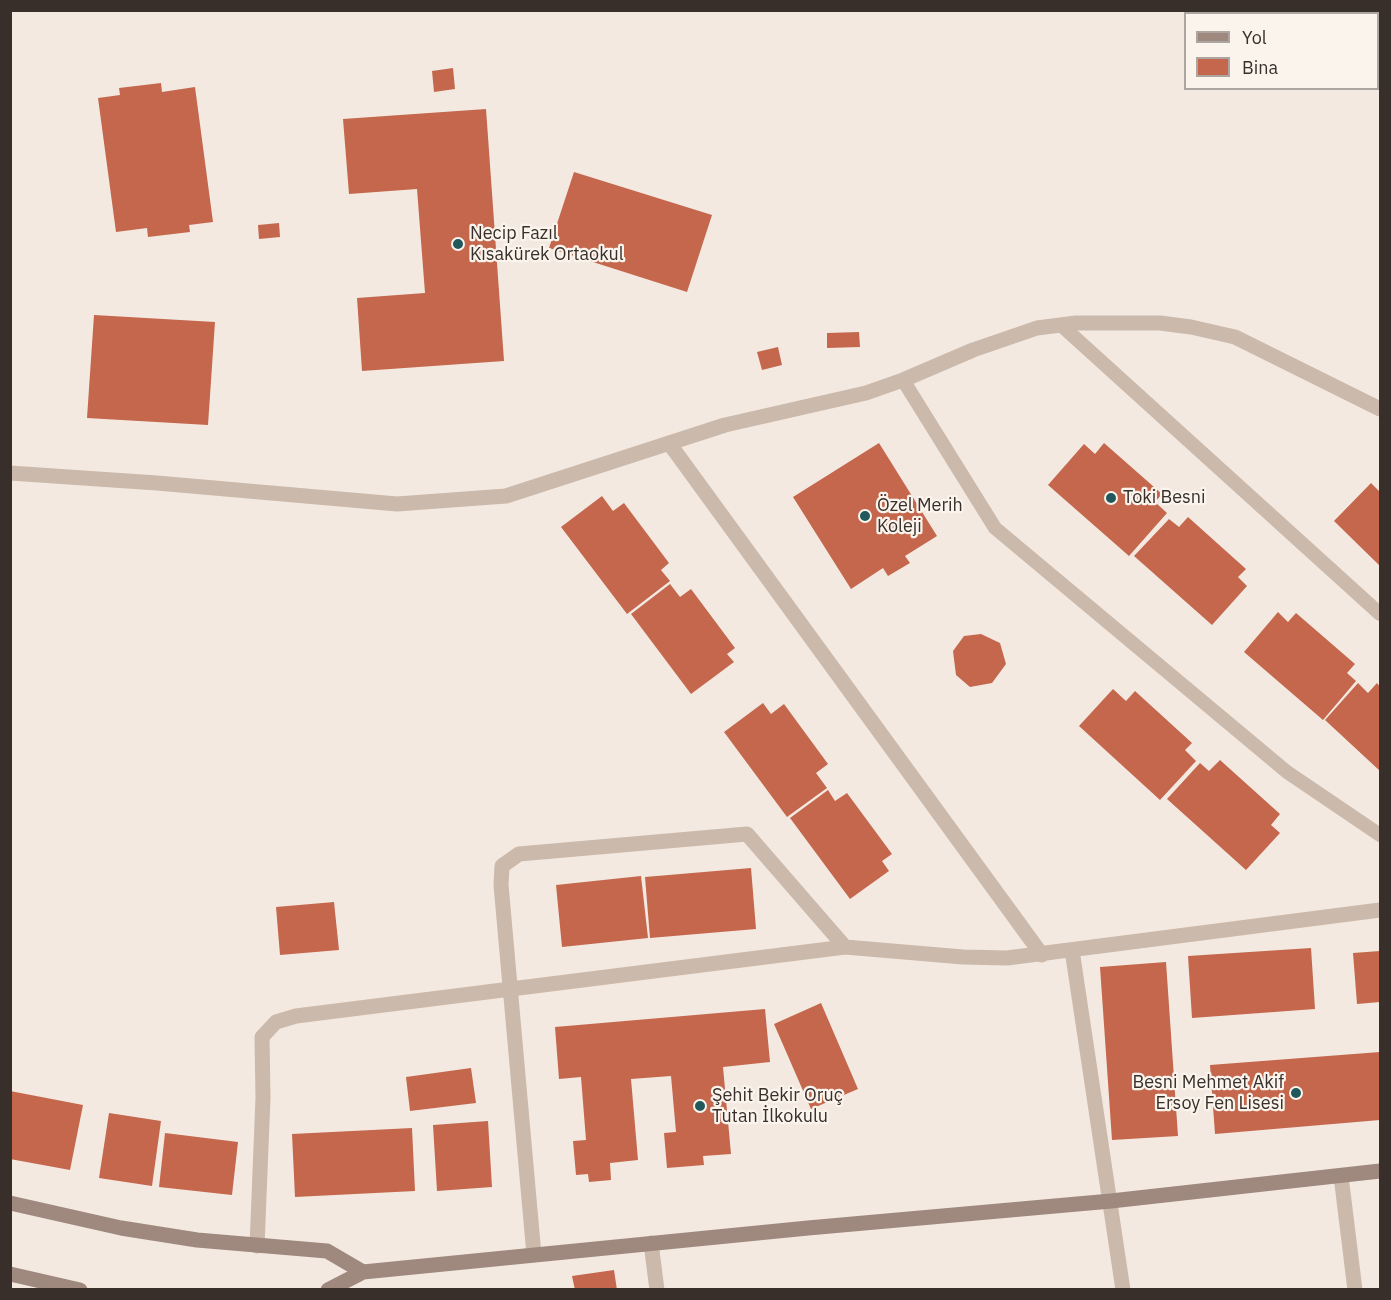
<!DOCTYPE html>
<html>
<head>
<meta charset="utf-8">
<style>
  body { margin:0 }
  #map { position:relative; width:1391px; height:1300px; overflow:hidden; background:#f3e9e0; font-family:"IBM Plex Sans",sans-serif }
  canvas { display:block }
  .frame { position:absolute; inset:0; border:12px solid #392f2a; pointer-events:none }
  .legend { position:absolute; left:1184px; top:12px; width:195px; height:78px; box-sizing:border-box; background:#faf4ed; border:2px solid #ada59f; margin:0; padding:8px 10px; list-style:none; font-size:18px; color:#392f2a }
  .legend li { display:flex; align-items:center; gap:12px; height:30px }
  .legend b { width:30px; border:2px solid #ada59f }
</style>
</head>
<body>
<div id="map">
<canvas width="1391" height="1300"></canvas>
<div class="frame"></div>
<ul class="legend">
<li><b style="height:8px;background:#9f887d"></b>Yol</li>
<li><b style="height:16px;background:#c4674d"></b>Bina</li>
</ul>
</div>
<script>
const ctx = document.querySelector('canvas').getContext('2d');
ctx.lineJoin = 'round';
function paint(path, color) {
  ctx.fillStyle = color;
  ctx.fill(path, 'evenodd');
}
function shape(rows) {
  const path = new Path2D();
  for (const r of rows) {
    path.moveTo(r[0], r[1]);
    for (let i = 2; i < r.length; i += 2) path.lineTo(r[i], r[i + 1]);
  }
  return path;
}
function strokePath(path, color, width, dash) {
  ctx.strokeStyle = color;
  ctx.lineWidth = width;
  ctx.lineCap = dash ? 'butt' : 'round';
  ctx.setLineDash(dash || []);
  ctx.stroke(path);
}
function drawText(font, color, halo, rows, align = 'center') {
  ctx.font = font + ' "IBM Plex Sans",sans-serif';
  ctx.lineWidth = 4.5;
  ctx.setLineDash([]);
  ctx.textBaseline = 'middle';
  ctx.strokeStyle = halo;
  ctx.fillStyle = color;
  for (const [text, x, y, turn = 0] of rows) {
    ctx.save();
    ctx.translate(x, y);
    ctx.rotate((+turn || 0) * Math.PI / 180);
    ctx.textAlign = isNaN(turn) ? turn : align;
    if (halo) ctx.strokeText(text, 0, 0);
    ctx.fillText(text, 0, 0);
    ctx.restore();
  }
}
paint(shape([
  [453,68,455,89,434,92,432,71],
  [161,83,162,92,195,87,213,222,189,225,190,232,148,237,147,228,116,232,98,98,120,95,119,88],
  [486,109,504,361,362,371,357,298,425,293,417,189,349,194,343,119],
  [574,172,712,215,687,292,549,248],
  [279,223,280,237,259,239,258,225],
  [94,315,215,322,208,425,87,418],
  [859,332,860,347,827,348,827,333],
  [778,347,782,365,762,370,757,352],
  [879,443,937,536,905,556,910,563,888,576,883,568,851,589,793,497],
  [1104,443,1162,494,1155,502,1167,513,1129,556,1048,485,1084,444,1095,454],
  [1371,483,1380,492,1380,566,1334,521],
  [602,496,613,511,624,503,669,563,661,570,670,581,627,614,561,527],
  [1188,517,1246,569,1238,577,1247,586,1212,625,1134,556,1169,519,1179,527],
  [670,584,680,597,691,589,735,648,727,654,734,662,691,694,631,614],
  [1278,612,1288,622,1296,613,1355,664,1347,673,1356,681,1323,720,1244,652],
  [981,634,1000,643,1006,664,992,683,970,687,956,675,953,651,964,636],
  [1358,683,1368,693,1377,683,1380,687,1380,771,1325,720],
  [1113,689,1126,701,1135,691,1192,743,1185,750,1196,761,1160,800,1079,726],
  [763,703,771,714,784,704,828,764,816,773,827,788,787,817,724,732],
  [1220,760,1280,814,1271,825,1280,833,1246,870,1167,799,1200,763,1209,771],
  [828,790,835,801,847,793,892,854,882,861,889,871,850,899,790,818],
  [751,868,756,929,650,938,645,877],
  [641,876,648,938,562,947,556,885],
  [334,902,339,950,280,955,276,907],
  [1311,948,1315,1009,1192,1018,1188,956],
  [1380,951,1380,1002,1357,1004,1353,953],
  [1166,962,1178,1136,1112,1140,1100,967],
  [821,1003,858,1089,811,1109,774,1024],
  [765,1009,770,1062,723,1067,731,1154,703,1156,704,1165,667,1168,664,1133,676,1132,671,1076,631,1079,638,1160,610,1163,611,1180,589,1182,588,1174,576,1175,573,1141,586,1140,581,1077,559,1079,555,1027],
  [1380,1052,1380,1120,1215,1134,1210,1065],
  [471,1068,476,1103,410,1111,406,1077],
  [10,1091,83,1105,70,1170,10,1159],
  [109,1113,161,1121,152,1186,99,1178],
  [488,1121,492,1187,437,1191,433,1125],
  [412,1128,415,1191,295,1197,292,1134],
  [165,1133,238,1142,232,1195,159,1187],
  [614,1270,617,1290,575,1290,572,1276]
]), '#c4674d');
strokePath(shape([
  [1061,325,1380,614],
  [903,380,995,528,1287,772,1380,835]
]), '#cbb9ab', 14);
strokePath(shape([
  [669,443,1042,955],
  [10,473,157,483,397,504,506,496,725,425,866,393,903,380,973,350,1037,328,1076,323,1160,323,1191,327,1235,337,1380,409],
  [1072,950,1123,1290],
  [1341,1176,1355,1290],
  [651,1243,657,1290],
  [257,1246,263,1098,262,1037,276,1022,296,1016,845,947,963,957,1007,958,1380,910],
  [534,1255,501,885,502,866,519,854,747,834,845,947]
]), '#cbb9ab', 15);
strokePath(shape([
  [10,1203,121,1228,197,1240,327,1251,363,1272,328,1290],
  [363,1272,808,1228,1111,1201,1380,1171],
  [10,1274,80,1290]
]), '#9f887d', 15);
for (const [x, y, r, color] of [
  [458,244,6,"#20585b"],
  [1111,498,6,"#20585b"],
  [865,516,6,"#20585b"],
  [1296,1093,6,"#20585b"],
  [700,1106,6,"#20585b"]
]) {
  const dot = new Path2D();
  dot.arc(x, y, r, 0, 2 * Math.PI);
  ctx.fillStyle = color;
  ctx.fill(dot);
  strokePath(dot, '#faf4ed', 2);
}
drawText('18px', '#392f2a', '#faf4ed', [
  ["Necip Fazıl",470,234],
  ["Kısakürek Ortaokul",470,255],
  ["Toki Besni",1123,498],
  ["Özel Merih",877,506],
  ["Koleji",877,527],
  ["Besni Mehmet Akif",1284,1083,"right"],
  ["Ersoy Fen Lisesi",1284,1104,"right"],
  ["Şehit Bekir Oruç",712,1096],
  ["Tutan İlkokulu",712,1117]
], 'left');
</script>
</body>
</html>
